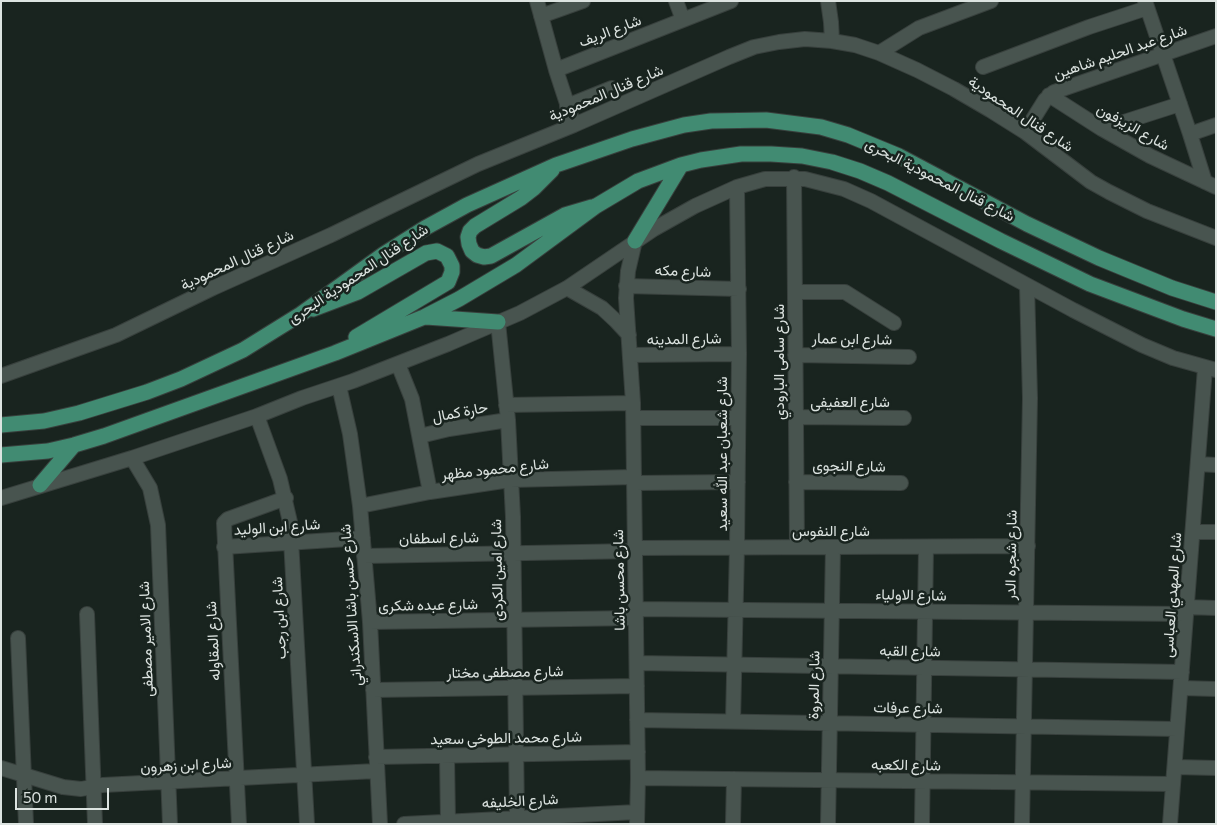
<!DOCTYPE html>
<html>
<head>
<meta charset="utf-8">
<style>
  body { margin:0 }
  #map { position:relative; width:1217px; height:825px; overflow:hidden; background:#19241f; font-family:Commissioner,sans-serif }
  canvas { display:block }
  .frame { position:absolute; inset:0; border:2px solid #dce3e0; pointer-events:none }
  .scale { position:absolute; left:15px; top:788px; width:94px; height:22px; box-sizing:border-box; border:2px solid #dce3e0; border-top:0; padding-left:6px; font-size:15px; line-height:18px; white-space:nowrap; color:#dce3e0; -webkit-text-stroke:4px #19241f; paint-order:stroke }
</style>
</head>
<body>
<div id="map">
<canvas width="1217" height="825"></canvas>
<div class="frame"></div>
<div class="scale">50 m</div>
</div>
<script>
const ctx = document.querySelector('canvas').getContext('2d');
ctx.lineJoin = 'round';
function shape(rows) {
  const path = new Path2D();
  for (const r of rows) {
    path.moveTo(r[0], r[1]);
    for (let i = 2; i < r.length; i += 2) path.lineTo(r[i], r[i + 1]);
  }
  return path;
}
function strokePath(path, color, width, dash) {
  ctx.strokeStyle = color;
  ctx.lineWidth = width;
  ctx.lineCap = dash ? 'butt' : 'round';
  ctx.setLineDash(dash || []);
  ctx.stroke(path);
}
function drawText(font, color, halo, rows, align = 'center') {
  ctx.font = font + ' Commissioner,Vazirmatn,sans-serif';
  ctx.lineWidth = 5;
  ctx.setLineDash([]);
  ctx.textBaseline = 'middle';
  ctx.strokeStyle = halo;
  ctx.fillStyle = color;
  for (const [text, x, y, turn = 0] of rows) {
    ctx.save();
    ctx.translate(x, y);
    ctx.rotate((+turn || 0) * Math.PI / 180);
    ctx.textAlign = isNaN(turn) ? turn : align;
    if (halo) ctx.strokeText(text, 0, 0);
    ctx.fillText(text, 0, 0);
    ctx.restore();
  }
}
const minor = shape([
  [537,1,556,70,574,125],
  [676,1,683,20],
  [828,1,831,22,832,41],
  [1145,1,1190,134,1205,182],
  [541,16,583,1],
  [879,53,919,28,991,1],
  [983,67,1089,27,1147,8],
  [556,70,731,1],
  [1049,95,1102,129,1150,156,1216,187],
  [567,106,612,88],
  [1102,129,1180,104],
  [1025,132,1045,100,1054,92,1216,36],
  [1190,134,1216,125],
  [794,177,797,547],
  [635,241,628,271,626,298,633,403,638,778,637,824],
  [626,286,739,289],
  [567,288,602,308,616,321,629,335],
  [795,292,845,292,894,323],
  [498,322,508,420,513,517,517,817],
  [630,355,739,354],
  [795,355,909,357],
  [398,364,412,399,430,492],
  [1,376,116,335,213,288,331,235,478,164,574,125,729,57,754,47,779,42,805,39,832,41,855,45,879,53,917,70,954,89,990,110,1025,132,1091,182,1109,192,1147,211,1216,238],
  [339,386,350,434,360,506,370,622,380,824],
  [506,405,633,403],
  [257,416,280,479,290,522,307,824],
  [796,417,904,418],
  [634,418,738,418],
  [420,436,449,429,508,420],
  [132,458,150,488,158,525,170,824],
  [1198,464,1216,465],
  [796,482,901,483],
  [634,483,738,482],
  [1,498,132,458,257,416,302,398,353,381,448,344,520,313,567,288,654,229,695,206,737,187,765,179,805,179,844,189,871,201,1073,310,1142,345,1173,358,1216,370],
  [360,506,430,492,510,480,634,477],
  [1193,532,1216,532],
  [224,547,363,538],
  [635,548,1028,546],
  [364,556,635,551],
  [1187,607,1216,608],
  [636,609,1186,614],
  [87,614,95,824],
  [370,622,636,618],
  [18,638,26,824],
  [637,663,1182,672],
  [1181,688,1216,689],
  [373,690,637,686],
  [637,720,1177,729],
  [733,721,737,547,739,354,737,187],
  [447,756,448,821],
  [376,757,638,752],
  [1175,767,1216,768],
  [1,768,63,787,81,789,103,785,376,771],
  [638,778,1173,784],
  [239,824,224,523,228,519,286,498],
  [404,824,637,812],
  [733,824,734,779],
  [828,824,833,547],
  [922,824,926,547],
  [1022,824,1030,398,1027,286],
  [1170,824,1205,368]
]);
const major = shape([
  [552,170,534,188,521,198,475,226,470,231,468,237,469,244,472,251,477,255,484,257,491,256,565,215,592,207],
  [635,241,681,165],
  [313,309,358,292,426,253,437,251,447,256,452,266,452,272,448,282,356,337],
  [426,317,498,322],
  [1,425,44,421,79,413,147,392,181,379,243,350,301,314,384,254,425,228,467,205,556,165,632,139,684,125,711,121,766,120,821,127,848,135,899,156,1027,224,1099,258,1172,288,1216,302],
  [1,455,48,451,74,445,104,436,335,353,424,317,459,299,516,265,596,206,638,181,681,165,701,160,741,154,771,154,802,156,832,162,860,171,888,183,1001,241,1090,284,1183,319,1216,329],
  [40,485,74,445]
]);
strokePath(minor, '#38403d', 16);
strokePath(major, '#38403d', 17);
strokePath(minor, '#48544f', 14);
strokePath(major, '#418b72', 15);
drawText('15px', '#dce3e0', '#19241f', [
  ["شارع الريف",610,31,-21],
  ["شارع عبد الحليم شاهين",1120,52,-19],
  ["شارع قنال المحمودية",606,93,-23],
  ["شارع قنال المحمودية",1021,114,34],
  ["شارع الزيزفون",1133,127,29],
  ["شارع قنال المحمودية البحرى",940,180,27],
  ["شارع قنال المحمودية",237,260,-25],
  ["شارع مكه",683,271,2],
  ["شارع قنال المحمودية البحرى",358,274,-34],
  ["شارع المدينه",684,339,-1],
  ["شارع ابن عمار",852,339,1],
  ["شارع سامى البارودي",779,362,-90],
  ["شارع العفيفى",850,402],
  ["حارة كمال",460,412,-11],
  ["شارع شعبان عبد الله سعيد",722,454,-90],
  ["شارع النجوى",849,466,1],
  ["شارع محمود مظهر",495,469,-6],
  ["شارع ابن الوليد",277,527,-4],
  ["شارع النفوس",831,531],
  ["شارع اسطفان",439,538,-1],
  ["شارع شجره الدر",1011,555,-89],
  ["شارع امين الكردى",497,570,-91],
  ["شارع محسن باشا",619,580,-91],
  ["شارع الاولياء",911,595,1],
  ["شارع المهدي العباسى",1172,595,-86],
  ["شارع حسن باشا الاسكندراني",351,605,-94],
  ["شارع عبده شكرى",428,605,-1],
  ["شارع ابن رجب",279,618,-93],
  ["شارع الامير مصطفى",146,639,-92],
  ["شارع المقاوله",213,641,-93],
  ["شارع القبه",910,651,1],
  ["شارع مصطفى مختار",505,672,-1],
  ["شارع المروة",814,685,-89],
  ["شارع عرفات",908,708,1],
  ["شارع محمد الطوخى سعيد",506,738,-1],
  ["شارع ابن زهرون",186,765,-3],
  ["شارع الكعبه",906,765,1],
  ["شارع الخليفه",520,801,-3]
]);
</script>
</body>
</html>
